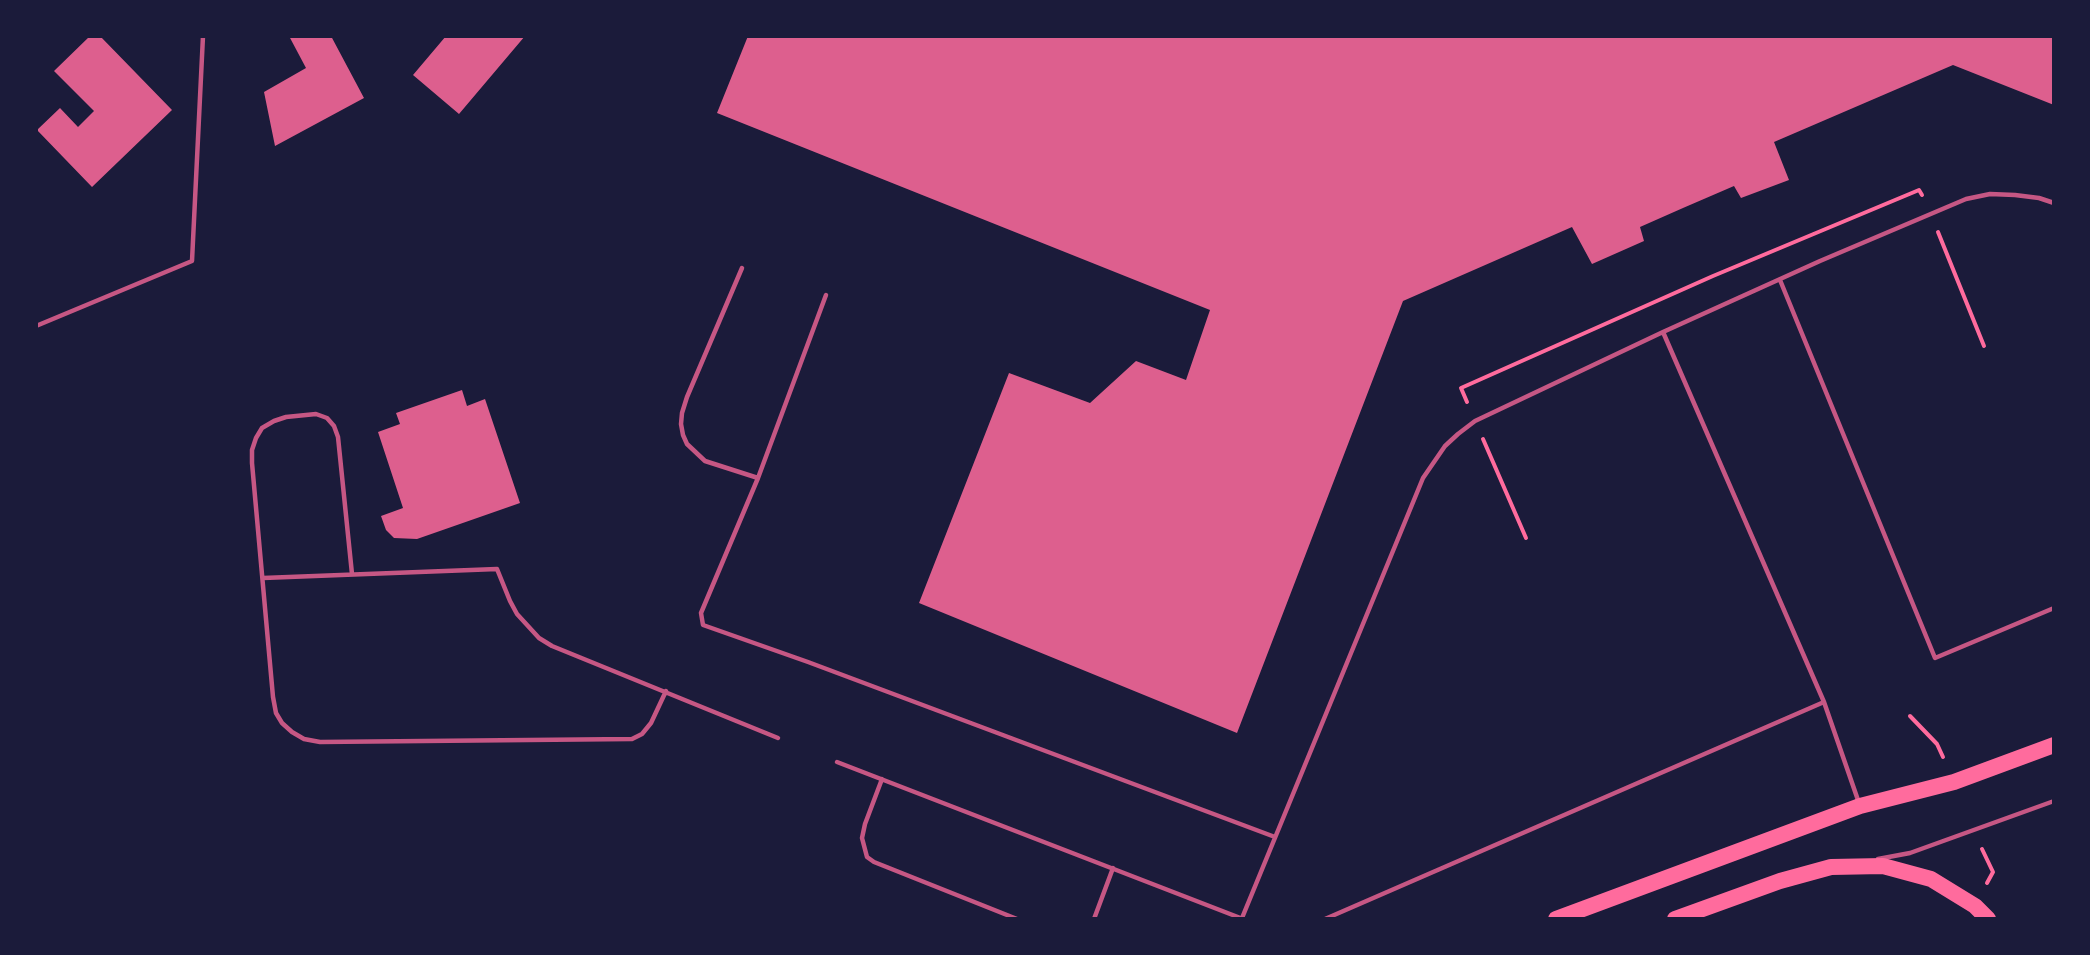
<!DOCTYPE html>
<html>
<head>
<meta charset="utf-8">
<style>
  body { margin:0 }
  #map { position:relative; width:2090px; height:955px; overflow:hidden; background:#1b1b3a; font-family:Figtree,sans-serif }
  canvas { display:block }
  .frame { position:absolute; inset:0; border:38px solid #1b1b3a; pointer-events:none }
</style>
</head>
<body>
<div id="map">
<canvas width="2090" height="955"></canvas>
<div class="frame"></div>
</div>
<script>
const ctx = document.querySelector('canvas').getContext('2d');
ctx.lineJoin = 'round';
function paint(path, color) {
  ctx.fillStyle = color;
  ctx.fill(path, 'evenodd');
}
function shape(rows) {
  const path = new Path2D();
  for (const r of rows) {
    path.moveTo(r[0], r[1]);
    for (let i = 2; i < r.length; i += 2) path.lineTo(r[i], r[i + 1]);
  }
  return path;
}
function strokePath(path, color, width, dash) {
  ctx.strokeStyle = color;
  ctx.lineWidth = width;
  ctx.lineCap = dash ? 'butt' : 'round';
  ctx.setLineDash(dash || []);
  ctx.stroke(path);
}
paint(shape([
  [90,36,100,36,172,110,92,187,37,130,60,108,78,127,94,111,54,71],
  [289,36,331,36,364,98,275,146,264,92,306,68],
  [446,36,525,36,459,114,413,75],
  [748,36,2054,36,2054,105,1953,65,1774,142,1789,180,1741,198,1734,186,1683,208,1640,227,1644,241,1592,264,1572,227,1403,301,1237,733,919,603,1009,373,1090,403,1136,361,1186,380,1210,310,717,113],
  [462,390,467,406,485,399,520,503,417,539,394,538,386,530,381,516,403,508,378,432,400,424,396,413]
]), '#dd5f8e');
strokePath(shape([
  [1938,232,1984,346],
  [1467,402,1461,388,1713,276,1919,190,1922,195],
  [1483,439,1526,538],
  [1910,716,1937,744,1943,757],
  [1982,849,1993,872,1987,883]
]), '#ff6b9d', 4);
strokePath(shape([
  [742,268,687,397,682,413,681,424,683,435,687,444,705,461,758,478],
  [1780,280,1935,658,2054,608],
  [826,295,758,478,701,613,703,625,808,662,1275,837],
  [36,326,192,261,203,36],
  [1663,332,1824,702,1859,803],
  [352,574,338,437,334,426,327,418,316,414,286,417,274,421,262,428,256,438,252,450,252,463,273,697,276,713,282,723,292,732,304,739,320,742,632,739,642,734,651,723,666,691],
  [263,578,497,569,510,601,517,614,539,638,552,646,778,738],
  [837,762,1243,919],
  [882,779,865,824,862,838,867,857,874,862,1017,919],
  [1878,859,1910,853,2054,801],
  [1242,918,1423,478,1445,446,1458,434,1475,421,1663,332,1820,261,1966,199,1990,194,2015,195,2039,198,2054,203],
  [1094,919,1113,868],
  [1325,919,1824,702]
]), '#c65784', 4.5);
strokePath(shape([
  [1556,919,1860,806,1954,782,2054,745],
  [1675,919,1780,881,1831,867,1883,866,1931,879,1975,906,1988,919]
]), '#ff6b9d', 16);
</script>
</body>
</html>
